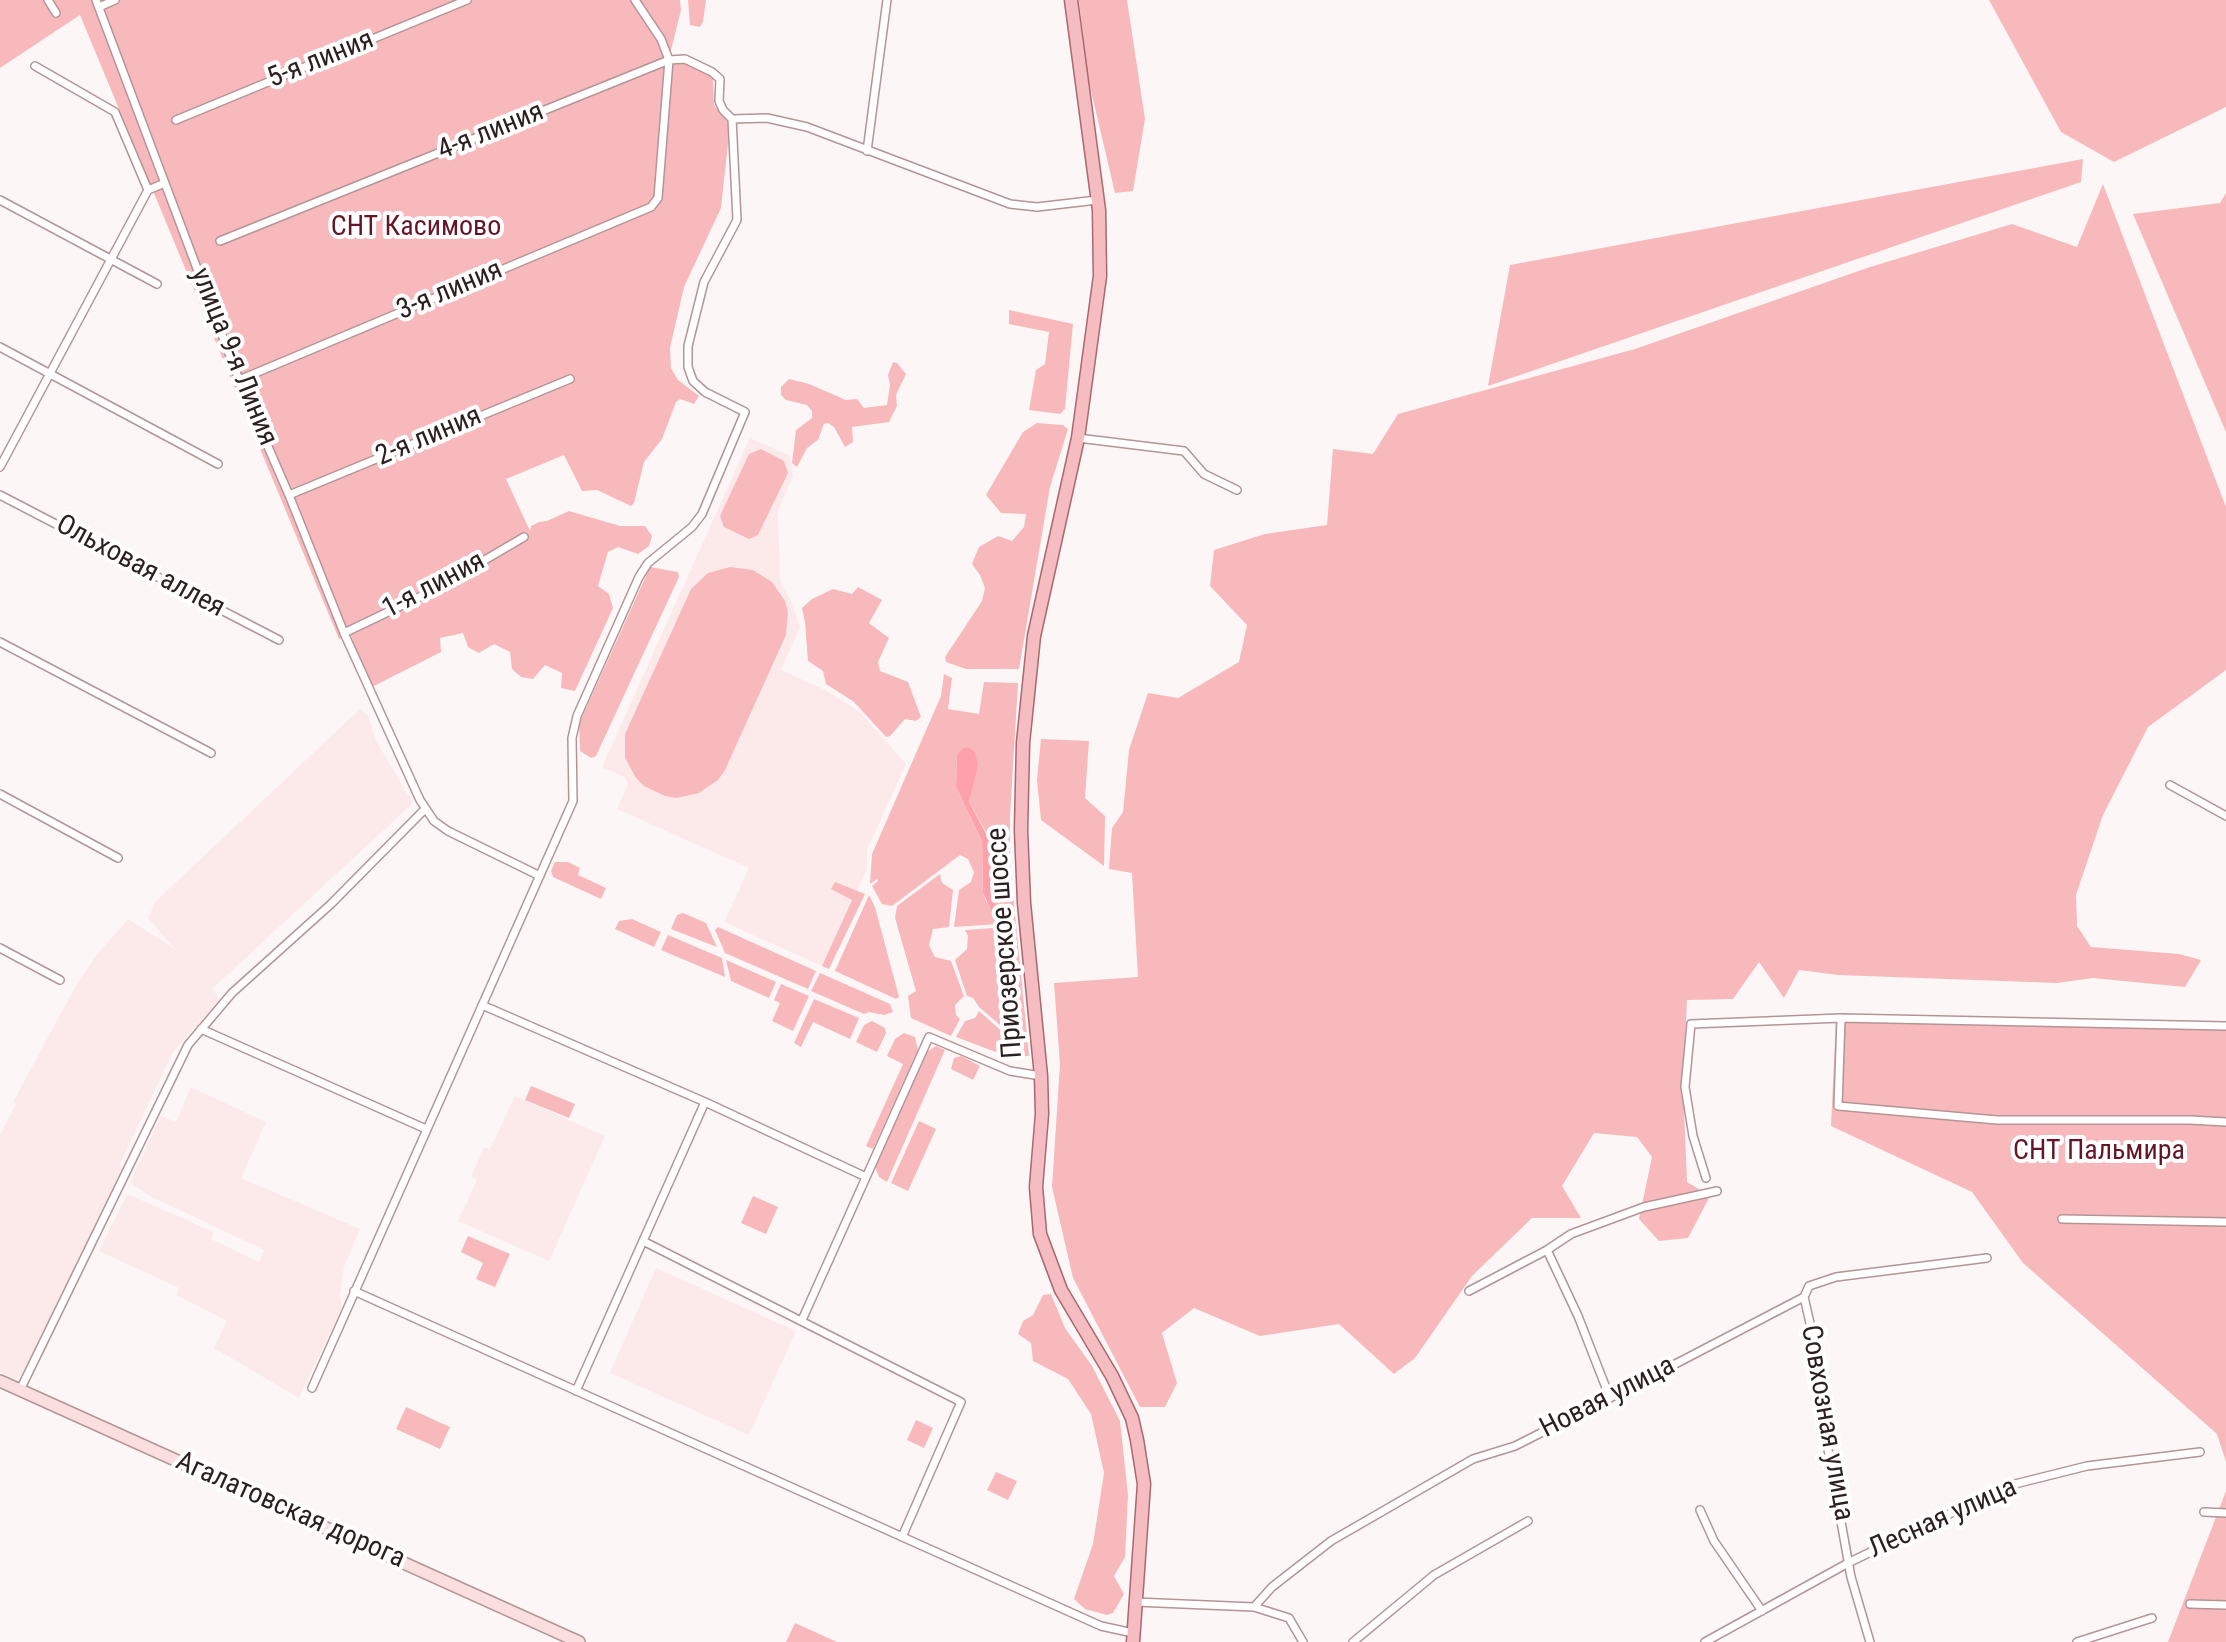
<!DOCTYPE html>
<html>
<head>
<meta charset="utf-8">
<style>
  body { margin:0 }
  canvas { display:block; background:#fdf6f6 }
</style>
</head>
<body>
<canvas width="2226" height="1642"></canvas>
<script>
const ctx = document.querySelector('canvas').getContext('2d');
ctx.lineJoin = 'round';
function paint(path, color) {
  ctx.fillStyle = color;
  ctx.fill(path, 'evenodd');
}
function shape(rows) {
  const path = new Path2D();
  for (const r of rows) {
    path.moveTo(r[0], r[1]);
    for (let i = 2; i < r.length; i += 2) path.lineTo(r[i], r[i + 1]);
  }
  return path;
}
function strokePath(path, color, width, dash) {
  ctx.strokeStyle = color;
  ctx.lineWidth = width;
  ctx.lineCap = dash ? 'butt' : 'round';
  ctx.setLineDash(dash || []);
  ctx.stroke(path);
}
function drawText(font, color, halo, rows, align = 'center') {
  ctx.font = font + ' "Roboto Condensed",sans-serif';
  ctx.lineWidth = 8;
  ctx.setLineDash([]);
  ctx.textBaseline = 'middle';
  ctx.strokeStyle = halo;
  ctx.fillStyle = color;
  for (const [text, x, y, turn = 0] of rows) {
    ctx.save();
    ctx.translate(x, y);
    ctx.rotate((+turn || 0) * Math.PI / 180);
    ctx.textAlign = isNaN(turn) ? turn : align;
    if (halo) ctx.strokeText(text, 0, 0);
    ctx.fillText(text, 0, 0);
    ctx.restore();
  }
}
paint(shape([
  [750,438,790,456,793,476,778,511,780,581,791,601,800,627,781,670,825,690,860,712,906,764,867,850,867,869,822,966,724,922,749,868,617,809,628,783,624,777,602,767],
  [360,709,369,717,376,741,413,803,212,989,220,999,173,1052,119,1166,122,1168,23,1375,14,1379,0,1372,0,1135,16,1104,13,1102,20,1089,74,989,95,957,128,919,175,949,148,918,156,901],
  [191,1087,266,1122,241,1178,360,1229,344,1267,340,1295,342,1307,299,1398,214,1348,227,1321,176,1295,179,1288,99,1251,127,1194,214,1232,211,1239,259,1262,264,1250,148,1195,130,1183,161,1116,176,1122],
  [515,1096,605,1136,549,1261,458,1221,477,1180,471,1177,484,1147,490,1149],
  [656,1268,796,1331,749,1435,610,1373]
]), '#fceaeb');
paint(shape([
  [0,0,680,0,681,10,670,54,673,62,685,63,713,77,714,105,730,125,721,208,684,287,670,348,671,368,678,380,699,396,694,404,680,399,676,402,662,439,644,462,634,503,631,506,597,490,582,491,564,455,506,479,530,531,531,526,539,522,547,521,569,511,620,526,645,526,652,536,649,546,638,554,618,547,608,552,598,586,609,594,613,608,575,691,561,688,562,673,545,665,533,679,521,677,512,669,510,652,494,644,479,653,468,647,463,633,440,638,441,652,370,688,351,635,339,639,80,15,0,68],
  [688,0,706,0,703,22,700,27,690,25],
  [1079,0,1127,0,1145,119,1133,191,1115,193,1088,78],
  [1989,0,2226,0,2226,107,2114,162,2061,132],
  [2083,159,2081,182,1488,386,1510,265],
  [2103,184,2226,507,2226,670,2148,727,2103,815,2076,895,2077,926,2091,947,2179,954,2201,960,2185,987,2093,978,2057,983,1838,975,1799,970,1784,998,1759,962,1733,999,1687,1000,1683,1084,1687,1182,1710,1196,1688,1238,1659,1241,1639,1219,1652,1157,1637,1137,1594,1133,1562,1186,1581,1218,1532,1218,1472,1276,1415,1358,1394,1374,1339,1324,1260,1336,1194,1308,1162,1333,1177,1383,1165,1407,1140,1407,1073,1278,1052,1187,1060,1064,1054,983,1138,977,1132,873,1109,869,1112,828,1123,812,1129,750,1148,693,1178,698,1239,662,1247,625,1210,586,1214,550,1265,534,1327,525,1333,449,1373,454,1398,414,1635,349,1870,267,2012,224,2077,247],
  [2226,193,2226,432,2133,214,2220,203],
  [1009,310,1073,324,1065,409,1060,414,1029,410,1036,370,1045,364,1049,332,1009,324],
  [893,362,897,363,906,374,896,395,897,406,889,422,852,427,853,442,845,447,834,427,828,423,824,424,818,440,807,448,797,467,792,463,796,430,812,418,812,411,807,405,786,400,781,395,781,387,789,379,809,384,846,400,857,399,864,408,887,405,890,385,888,375],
  [1037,423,1063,425,1068,429,1050,487,1019,669,966,669,946,662,945,657,982,601,985,588,980,575,972,564,979,547,998,536,1012,541,1024,527,1026,514,1001,513,986,495,1023,432],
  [761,449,784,461,788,473,758,535,749,539,724,527,720,516,749,454],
  [650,567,678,572,679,577,596,756,591,758,580,751,579,724],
  [730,567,753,570,772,582,785,601,788,612,786,635,725,770,718,780,699,793,676,798,665,796,644,786,636,778,625,758,625,734,691,589,708,573],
  [858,587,882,600,869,623,889,638,878,662,880,671,908,682,921,717,916,721,905,719,890,736,886,737,854,702,826,684,823,671,808,661,805,622,802,608,812,599,833,589,852,594],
  [944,674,952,678,948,709,979,714,984,682,1018,683,1010,816,1010,863,1029,1056,1024,1056,1022,1035,1015,1035,1006,1027,999,924,954,927,959,890,971,882,974,872,968,859,960,855,892,906,882,904,872,886,878,881,877,879,870,884,872,854,941,696],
  [957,755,970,797,969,802,989,837,987,903,983,893,982,841,956,787],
  [1041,739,1089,741,1085,798,1105,816,1104,866,1041,820,1037,780],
  [555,862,568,862,580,868,578,875,606,888,601,899,553,877,551,871],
  [940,874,942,883,953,890,949,927,933,929,929,945,935,957,951,961,964,996,955,1005,956,1015,960,1019,951,1036,911,1018,908,996,916,991,895,918,897,906],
  [835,882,865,894,829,969,822,966,852,900,831,889],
  [869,895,875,907,899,997,896,999,835,971],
  [683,913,706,923,717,947,671,929,677,915],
  [632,919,661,932,654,947,615,929,619,921],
  [718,927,816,971,808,989,725,953,715,930],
  [994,928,1001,1026,979,1007,973,998,967,996,955,960,967,949,968,936,965,930],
  [668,935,722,958,725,977,661,950],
  [726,960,776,982,769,998,731,981],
  [820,973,890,1004,893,1012,884,1015,869,1012,864,1014,811,991],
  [781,984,809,996,793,1031,772,1021,780,1003,774,1000],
  [814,999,859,1018,850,1039,813,1022,801,1047,794,1043],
  [979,1011,1015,1043,1017,1060,956,1037,965,1021,975,1018],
  [1836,1018,2226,1029,2226,1462,2217,1434,2023,1263,1972,1192,1831,1126],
  [872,1021,885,1028,886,1033,877,1052,856,1042,864,1025],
  [904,1033,915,1037,918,1050,873,1149,866,1146,903,1064,887,1056,895,1039],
  [936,1046,945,1050,887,1182,879,1177,875,1167,925,1053],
  [961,1056,980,1066,973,1080,951,1069,954,1058],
  [531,1086,575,1104,569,1118,525,1100],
  [919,1121,936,1129,908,1191,891,1183],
  [753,1196,778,1207,766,1234,741,1223],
  [468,1236,510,1254,495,1287,476,1279,483,1263,461,1252],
  [1051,1294,1065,1328,1092,1366,1120,1421,1128,1495,1125,1557,1114,1576,1124,1594,1113,1613,1107,1615,1085,1609,1074,1599,1093,1544,1104,1473,1091,1414,1068,1379,1033,1361,1031,1343,1018,1334,1023,1321,1033,1315,1043,1295],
  [406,1407,450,1427,440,1449,396,1429],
  [916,1420,933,1428,924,1448,907,1440],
  [996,1472,1017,1481,1008,1500,987,1490],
  [2226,1491,2226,1642,2168,1642],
  [795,1623,837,1642,786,1642]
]), '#f8b9bd');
paint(shape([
  [968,747,975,752,978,765,969,802,989,839,994,881,995,904,992,911,983,893,982,841,956,787,957,755,963,748]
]), '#ffa1aa');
const street = shape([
  [48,0,56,13],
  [96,0,239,380,289,495,344,633,420,800,434,821,448,831,540,876],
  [99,7,115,0],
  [35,66,115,112,148,190],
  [732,119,767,118,807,127,1010,204,1037,207,1097,200],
  [176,120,467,0],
  [867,151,887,0],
  [0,200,157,284],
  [220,241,669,60,685,59,712,72,720,79,719,101,723,110,732,119],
  [0,347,218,464],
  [239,380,651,207,658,198,669,60,661,39,635,0],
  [1078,438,1184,451,1204,474,1237,490],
  [0,467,148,190,165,183],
  [0,495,279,640],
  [289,495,570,379],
  [344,633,432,591,524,537],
  [0,642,211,753],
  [2170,785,2226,816],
  [0,794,118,858],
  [0,948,60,980],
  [482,1005,705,1102,866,1177],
  [2226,1026,1841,1018,1838,1106,1997,1120,2190,1120,2226,1122],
  [201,1029,426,1129],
  [1706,1178,1693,1136,1685,1087,1691,1024,1841,1018],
  [2062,1219,2226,1222],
  [643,1241,961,1402,902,1537],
  [1547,1250,1578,1316,1610,1398],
  [354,1291,1101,1626,1133,1633],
  [1469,1291,1547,1250,1571,1234,1644,1207,1717,1191],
  [1804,1297,1815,1345,1827,1444,1851,1577,1870,1642],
  [802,1320,929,1037,1010,1071,1041,1076],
  [312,1388,573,801,572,738,577,716,639,577,648,563,692,527,702,514,745,412,705,392,693,381,688,367,688,346,704,282,737,220,732,119],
  [20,1390,188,1045,232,993,331,904,425,809],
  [576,1391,705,1102],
  [1700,1510,1714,1541,1762,1611],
  [2204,1512,2226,1513],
  [1135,1602,1254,1607,1289,1618,1303,1642],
  [2190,1604,2226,1605],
  [1254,1607,1272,1587,1331,1541,1473,1459,1515,1446,1610,1398,1804,1297,1809,1286,1836,1277,1987,1258],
  [1353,1642,1434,1575,1528,1521],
  [1705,1642,1850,1562,2007,1486,2087,1466,2200,1452],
  [2077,1642,2152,1618]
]);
const secondary = shape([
  [0,1381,579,1642]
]);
const primary = shape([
  [1071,0,1099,210,1100,276,1078,438,1034,636,1023,743,1021,830,1024,903,1041,1076,1042,1114,1036,1187,1040,1234,1061,1290,1112,1376,1132,1418,1137,1440,1144,1484,1133,1642]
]);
strokePath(street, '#b59496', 10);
strokePath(secondary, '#b59496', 14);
strokePath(primary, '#aa686f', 15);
strokePath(street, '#fff', 7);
strokePath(secondary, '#fadee0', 11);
strokePath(primary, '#f5bcc2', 12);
drawText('28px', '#2c1f20', '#fff', [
  ["5-я линия",321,60,-22],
  ["4-я линия",491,132,-22],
  ["3-я линия",450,291,-23],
  ["улица 9-я Линия",233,357,68],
  ["2-я линия",429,437,-23],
  ["Ольховая аллея",140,567,28],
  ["1-я линия",434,586,-28],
  ["Приозерское шоссе",1006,943,-94],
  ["Новая улица",1608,1398,-27],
  ["Совхозная улица",1826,1423,80],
  ["Агалатовская дорога",290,1511,24],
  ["Лесная улица",1943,1519,-24]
]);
drawText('28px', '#661526', '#fff', [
  ["СНТ Касимово",416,228],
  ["СНТ Пальмира",2099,1152]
]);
</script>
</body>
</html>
